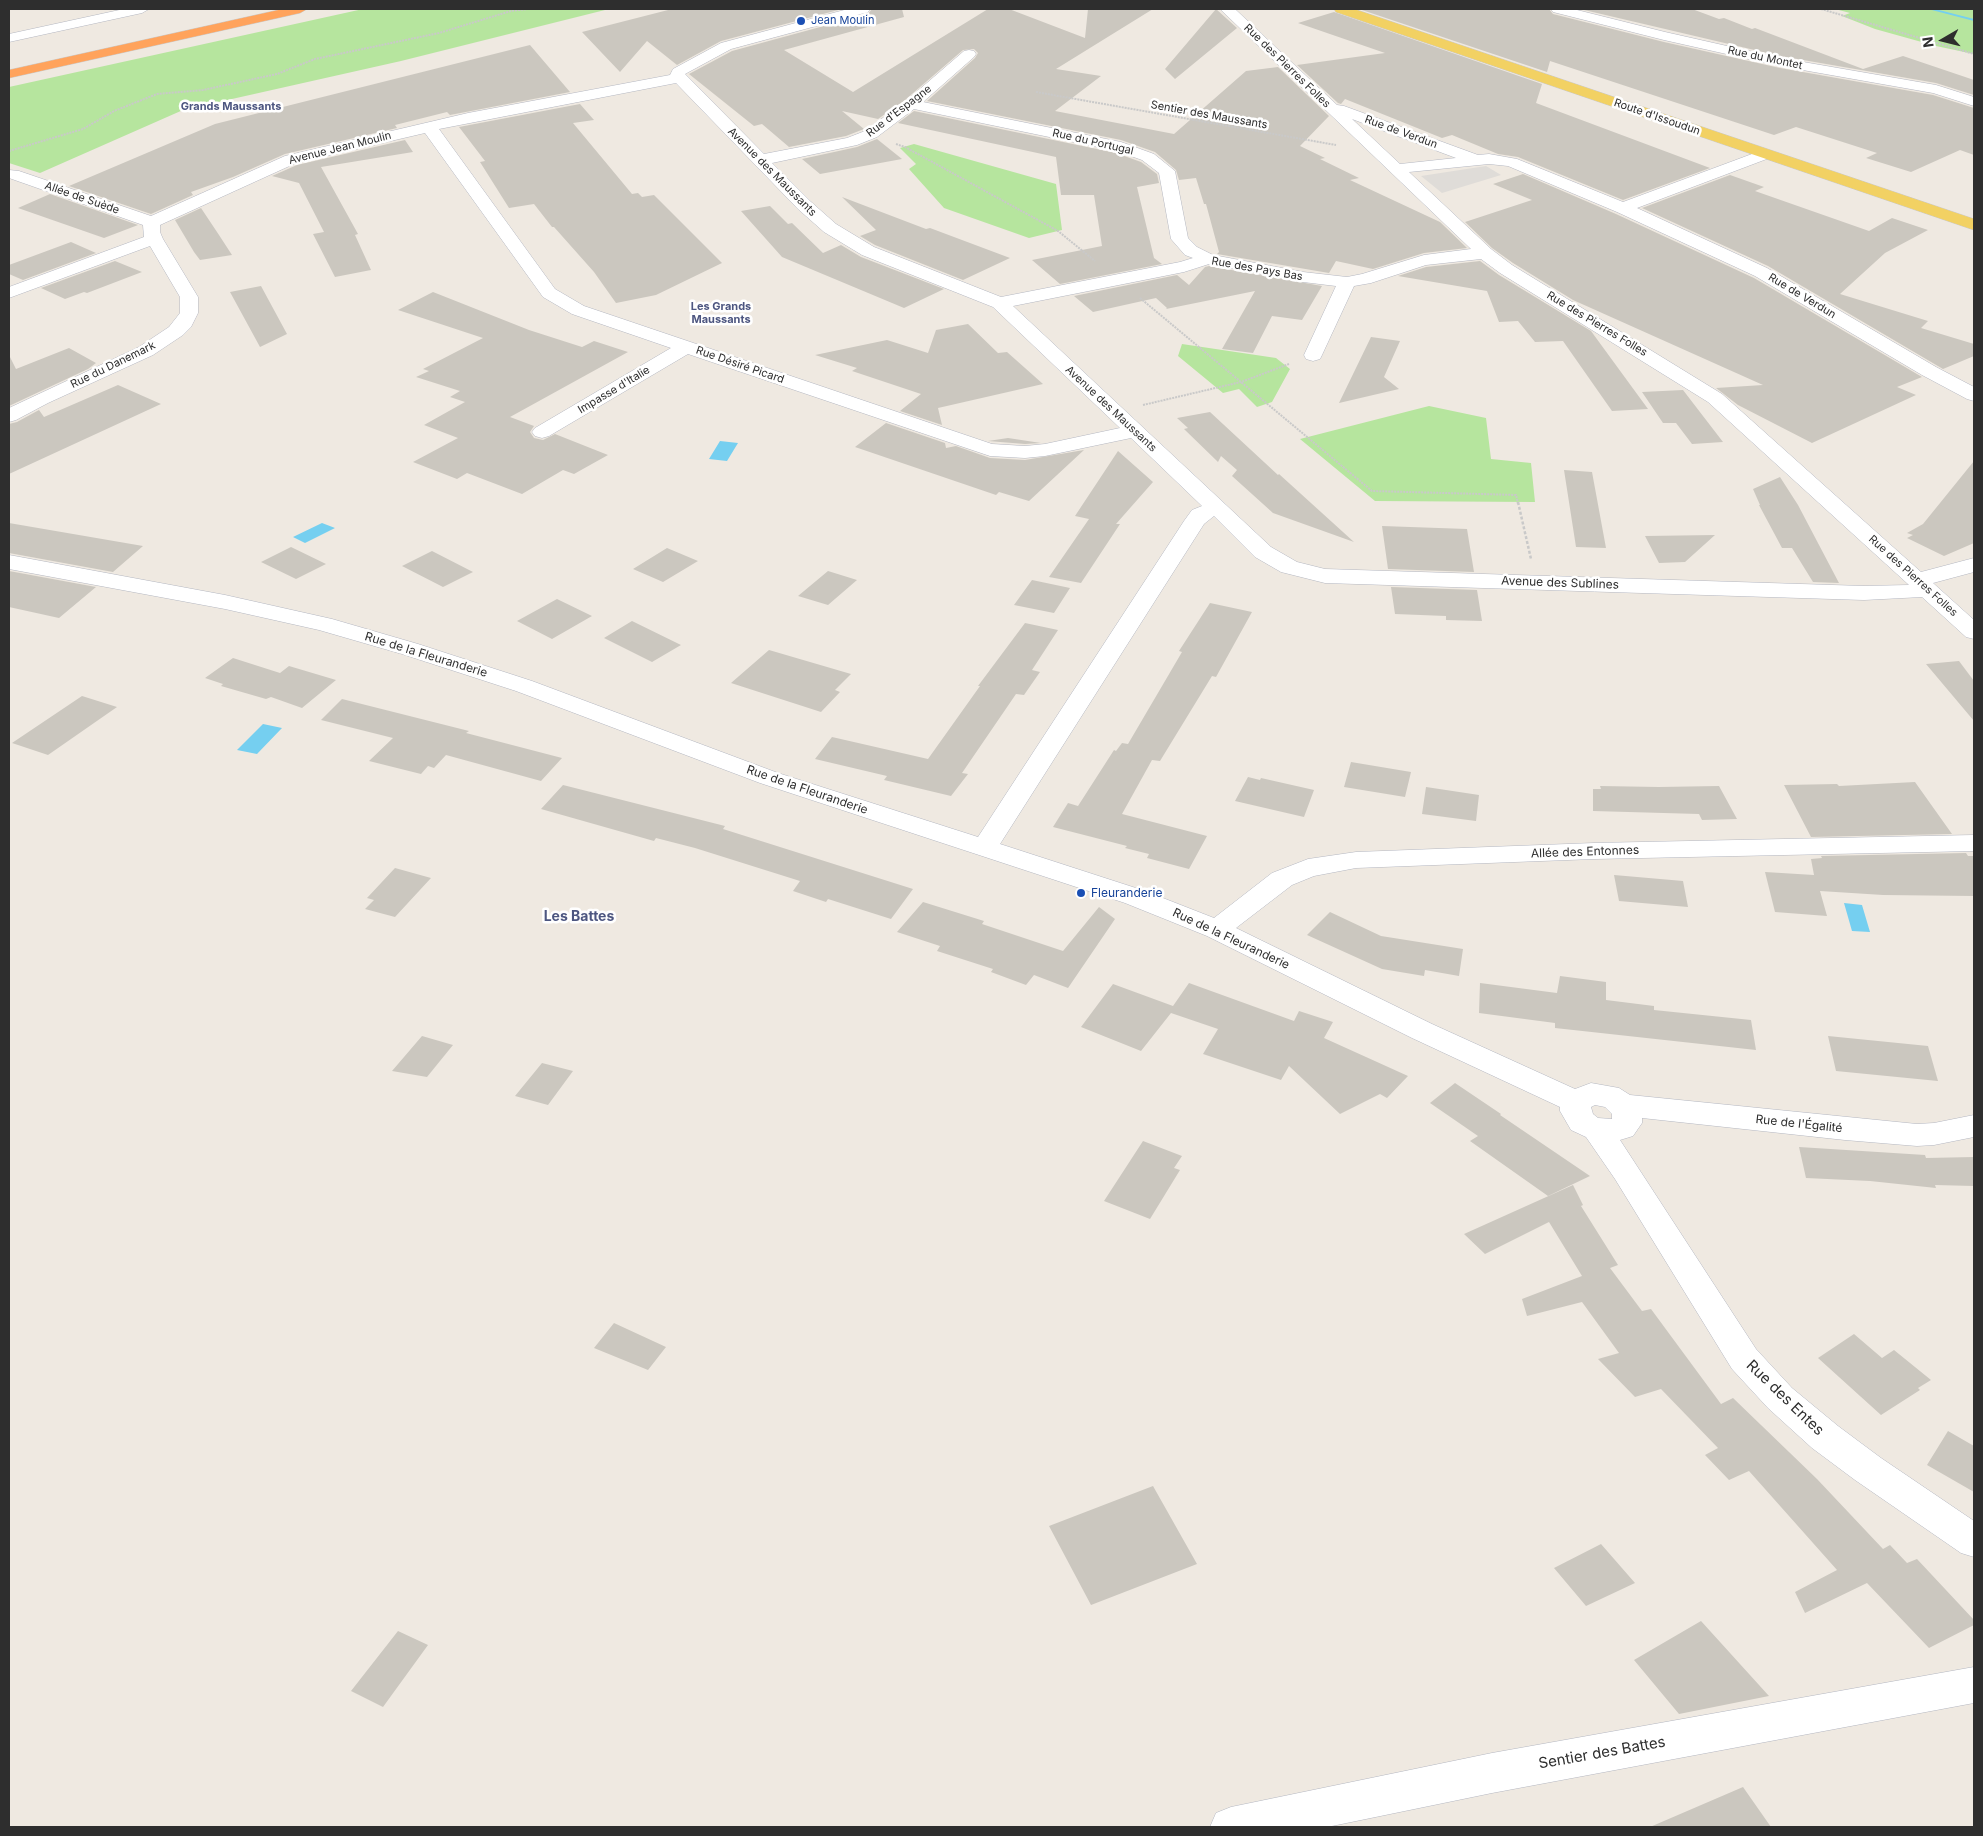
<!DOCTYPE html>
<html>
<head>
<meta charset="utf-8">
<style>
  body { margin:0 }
  #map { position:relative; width:1983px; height:1836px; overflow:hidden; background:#efe9e1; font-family:Inter,sans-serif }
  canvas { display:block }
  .frame { position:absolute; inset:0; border:10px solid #2e2e2e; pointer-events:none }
  .north { position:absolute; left:1918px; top:15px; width:50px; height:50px; -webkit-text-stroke:4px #fff; paint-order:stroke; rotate:262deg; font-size:14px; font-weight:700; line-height:20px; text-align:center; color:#2e2e2e }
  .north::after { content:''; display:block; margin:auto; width:18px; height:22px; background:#2e2e2e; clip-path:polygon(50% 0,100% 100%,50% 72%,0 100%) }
</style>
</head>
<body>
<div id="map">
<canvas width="1983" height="1836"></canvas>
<div class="frame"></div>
<div class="north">N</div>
</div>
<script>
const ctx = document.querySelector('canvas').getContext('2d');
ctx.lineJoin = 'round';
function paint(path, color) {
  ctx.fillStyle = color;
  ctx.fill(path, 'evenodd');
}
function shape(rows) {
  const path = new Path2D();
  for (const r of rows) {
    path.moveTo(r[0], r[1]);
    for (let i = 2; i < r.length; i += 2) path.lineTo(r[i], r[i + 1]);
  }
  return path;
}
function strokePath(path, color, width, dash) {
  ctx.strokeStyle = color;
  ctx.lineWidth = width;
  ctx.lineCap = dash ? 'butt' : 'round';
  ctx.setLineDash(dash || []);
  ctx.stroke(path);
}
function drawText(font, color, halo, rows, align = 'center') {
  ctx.font = font + ' Inter,sans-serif';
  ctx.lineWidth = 5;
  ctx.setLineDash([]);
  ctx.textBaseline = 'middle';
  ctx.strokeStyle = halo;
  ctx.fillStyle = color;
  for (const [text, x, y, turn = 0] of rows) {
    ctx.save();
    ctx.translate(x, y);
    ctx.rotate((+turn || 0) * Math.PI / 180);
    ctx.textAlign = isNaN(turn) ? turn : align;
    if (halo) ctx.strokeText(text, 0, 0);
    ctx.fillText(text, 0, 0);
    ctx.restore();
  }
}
paint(shape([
  [363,9,609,9,401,61,183,110,40,173,9,163,9,87],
  [1835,9,1974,9,1974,54,1936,46,1875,29,1842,16,1850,13],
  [914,144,1056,184,1062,230,1029,238,944,208,909,169,916,164,900,148],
  [1182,344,1276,358,1290,369,1272,402,1257,407,1239,389,1223,393,1178,356],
  [1429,406,1486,418,1491,459,1531,463,1535,502,1375,501,1300,439]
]), '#b6e59e');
paint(shape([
  [1486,166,1501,175,1442,193,1421,176]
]), '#dfdcd8');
paint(shape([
  [720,441,738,443,727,461,709,459],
  [322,523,335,528,305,543,293,537],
  [263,724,282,728,257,754,237,750],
  [1844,903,1862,905,1870,932,1852,931]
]), '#75cff0');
paint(shape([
  [1928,9,1935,9,1974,19,1974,21,1928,9]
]), '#75cff0');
paint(shape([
  [672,9,842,9,721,41,677,65,647,41,620,72,582,32],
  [872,9,902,9,904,17,784,50,853,92,988,9,1009,9,1085,38,1088,9,1153,9,1056,69,1101,76,1055,111,1174,134,1246,71,1278,67,1329,116,1300,146,1325,158,1320,159,1359,178,1350,180,1440,222,1467,248,1424,253,1373,269,1336,261,1329,273,1217,254,1219,252,1206,204,1204,204,1196,178,1179,180,1176,170,1155,152,1121,140,927,101,975,58,978,53,974,49,963,50,905,100,878,119,842,111,864,129,846,136,789,147,762,124,754,126,689,74,732,51,868,14],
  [1216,9,1237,28,1175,79,1165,69],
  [1359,9,1549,9,1553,14,1664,42,1780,68,1933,95,1974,108,1974,155,1960,150,1911,172,1866,158,1877,153,1796,127,1774,135,1550,61,1547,72],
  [1580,9,1692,9,1719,19,1724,18,1752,29,1755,28,1863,69,1903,56,1974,80,1974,95,1936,83,1780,56],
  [1334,12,1542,84,1536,103,1710,168,1623,200,1518,157,1498,154,1452,135,1442,138,1345,99,1341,104,1338,103,1297,65,1385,53,1298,23],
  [530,45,570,92,450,115,447,112,395,125,397,128,285,154,233,177,191,192,193,195,151,214,69,186,215,124],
  [580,104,594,120,573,123,632,194,638,193,642,197,654,195,722,263,656,295,616,303,594,272,554,227,552,227,534,204,509,208,480,162,485,161,459,127],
  [914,111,1116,153,1141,162,1157,174,1159,183,1137,187,1154,258,1162,264,1060,284,1032,260,1102,246,1094,195,1061,195,1056,157,898,123],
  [877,139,902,159,820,174,802,159,857,147],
  [405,140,413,152,321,167,358,234,355,235,371,270,335,277,313,234,324,232,299,183,272,176,297,165],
  [1523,174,1616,214,1754,278,1922,377,1897,387,1916,395,1812,443,1738,405,1716,388,1763,385,1573,300,1513,263,1492,248,1465,222,1532,200,1493,184],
  [1730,175,1764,187,1755,191,1869,231,1892,218,1928,230,1885,253,1840,294,1928,321,1921,328,1974,344,1974,356,1943,369,1768,266,1642,208],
  [50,194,138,225,104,238,18,208],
  [842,197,926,229,930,228,1010,258,963,280,875,245,860,236,876,230],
  [770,206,788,224,792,223,823,253,841,245,861,257,944,289,904,308,782,257,741,211],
  [201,208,219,235,232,255,200,260,194,252,175,220],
  [71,242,96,253,23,280,9,274,9,265],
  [115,261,142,272,87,293,84,292,65,299,41,288],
  [1480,261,1499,275,1591,331,1648,409,1612,411,1563,341,1535,342,1518,321,1499,322,1487,291,1398,276,1426,267],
  [1209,266,1322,286,1302,320,1272,316,1253,353,1222,349,1255,291,1166,309,1167,308,1156,298,1093,312,1074,296,1177,275,1189,285,1205,267],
  [261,286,287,334,260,347,230,292],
  [433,292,529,330,582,347,594,341,628,352,510,417,534,426,530,432,534,438,543,440,555,434,608,455,574,474,563,470,522,494,467,473,457,479,413,462,458,438,424,425,465,402,450,397,460,391,416,377,429,371,423,369,483,338,398,310],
  [968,324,998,353,1007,352,1043,384,938,408,942,425,900,411,921,394,852,371,857,368,815,355,887,340,928,353,936,330],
  [1371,337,1400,341,1384,377,1399,389,1339,403],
  [69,348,96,363,88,369,9,406,9,355,16,369],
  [118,385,161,404,9,474,9,424,17,422,39,410,44,417],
  [1683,390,1723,442,1692,444,1676,423,1663,423,1642,392],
  [1210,412,1278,475,1279,474,1354,542,1273,513,1232,476,1237,470,1221,456,1218,462,1184,429,1188,428,1177,418],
  [886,423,945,443,946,448,956,446,990,458,1025,460,1084,450,1029,501,999,492,996,495,855,447],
  [1008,438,1041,443,1025,444,988,441],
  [1118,451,1153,482,1116,524,1120,524,1081,583,1049,577,1089,519,1075,516],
  [1974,461,1974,543,1944,556,1907,538,1913,535,1907,533,1923,524],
  [1564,470,1592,472,1606,548,1576,547],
  [1780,477,1798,505,1839,583,1813,582,1792,548,1782,548,1759,505,1760,505,1753,489],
  [9,523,143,546,113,572,9,553],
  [1382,526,1467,529,1474,572,1388,569],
  [1715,535,1685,562,1659,563,1645,536],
  [291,547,326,564,296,579,261,562],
  [667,548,698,561,663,582,633,569],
  [432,551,473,572,443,587,402,566],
  [9,571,96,587,59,618,9,607],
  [828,571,857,580,828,605,798,596],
  [1032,580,1070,588,1054,613,1014,605],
  [1391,587,1477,590,1482,621,1446,620,1446,616,1395,614],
  [557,599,592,616,552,639,517,621],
  [1210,603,1252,612,1216,677,1212,676,1160,761,1152,760,1122,814,1207,836,1189,869,1147,858,1149,854,1125,848,1127,846,1053,827,1068,803,1078,806,1114,750,1116,751,1122,743,1128,744,1182,652,1179,651],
  [632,621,681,645,652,662,604,638],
  [1025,623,1058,630,1032,670,1040,672,1024,695,1016,694,962,773,968,774,951,796,884,780,887,776,815,759,832,737,928,759,980,686,978,686],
  [769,650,851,674,835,690,840,692,821,712,731,683],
  [233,658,280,673,289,666,336,680,302,708,271,697,266,699,221,686,223,684,205,678],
  [1959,661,1974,681,1974,721,1926,664],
  [82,696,117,707,48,755,12,743],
  [342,699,469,731,466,733,562,758,541,781,446,755,434,768,428,766,421,774,369,761,393,738,321,720],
  [1351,762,1411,772,1405,797,1344,787],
  [1248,777,1260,780,1261,778,1314,790,1304,817,1235,801],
  [1915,782,1952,834,1811,837,1784,785,1837,784,1839,786],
  [563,785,725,826,723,829,913,889,891,919,828,899,826,902,793,891,800,881,695,848,656,838,654,841,541,809],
  [1600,786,1659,787,1719,786,1737,819,1702,820,1699,814,1593,811,1593,789,1601,789],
  [1426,787,1479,795,1476,821,1422,814],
  [1966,853,1968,856,1974,856,1974,896,1883,895,1820,891,1827,916,1775,912,1765,872,1814,875,1811,859,1822,858,1821,856],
  [395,868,431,878,395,917,365,909,374,900,367,898],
  [1614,875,1683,881,1688,907,1619,901],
  [923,902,984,921,982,924,1063,951,1099,907,1115,919,1068,988,1034,975,1026,985,991,972,993,969,937,951,940,946,897,932],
  [1330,912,1381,936,1463,949,1459,976,1425,970,1424,976,1382,969,1307,935],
  [1560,976,1606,982,1606,1000,1654,1006,1654,1010,1751,1020,1756,1050,1555,1028,1555,1023,1479,1013,1480,983,1557,993],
  [1189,983,1294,1021,1299,1011,1333,1022,1324,1038,1408,1076,1387,1098,1380,1094,1340,1114,1289,1066,1281,1080,1203,1054,1218,1029,1171,1013,1141,1051,1081,1027,1113,984,1173,1006],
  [422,1036,453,1045,427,1077,392,1071],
  [1828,1036,1928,1046,1938,1081,1836,1071],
  [542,1063,573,1071,548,1105,515,1096],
  [1455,1083,1501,1114,1500,1115,1590,1176,1548,1196,1470,1141,1478,1136,1430,1103],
  [1143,1141,1182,1156,1174,1168,1180,1170,1150,1219,1104,1201],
  [1799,1147,1925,1155,1926,1158,1974,1157,1974,1186,1935,1185,1936,1188,1870,1181,1806,1178],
  [1573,1185,1583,1205,1581,1206,1618,1265,1610,1268,1642,1311,1651,1309,1721,1404,1733,1398,1817,1479,1883,1549,1890,1545,1907,1563,1917,1559,1974,1620,1974,1625,1929,1648,1867,1583,1805,1613,1795,1592,1837,1570,1749,1471,1729,1480,1705,1455,1718,1448,1661,1389,1635,1397,1598,1359,1619,1353,1582,1302,1527,1316,1522,1299,1582,1276,1549,1222,1485,1254,1464,1234],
  [614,1323,666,1347,648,1370,594,1348],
  [1854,1334,1882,1358,1894,1350,1931,1380,1918,1388,1920,1390,1881,1415,1818,1358],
  [1948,1431,1974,1446,1974,1492,1927,1465],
  [1153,1486,1197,1564,1091,1605,1049,1526],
  [1601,1544,1635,1583,1586,1606,1554,1568],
  [1701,1621,1769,1696,1679,1714,1634,1660],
  [398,1631,428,1645,383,1707,351,1691],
  [1743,1787,1771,1827,1650,1827]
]), '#cbc7bf');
const minor = shape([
  [124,9,149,9,142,13,9,42,9,34,124,9],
  [848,9,870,9,868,12,731,49,685,74,764,154,847,138,865,131,906,101,964,51,969,50,974,51,976,54,974,57,923,102,1121,142,1154,154,1175,171,1188,238,1197,247,1213,255,1303,272,1347,277,1362,274,1424,255,1471,249,1220,9,1235,9,1337,105,1344,106,1478,155,1489,154,1517,159,1623,202,1760,151,1772,151,1774,154,1772,157,1637,208,1767,268,1936,367,1974,387,1974,401,1967,399,1922,375,1755,276,1617,212,1508,166,1489,164,1409,172,1491,249,1512,265,1722,394,1921,572,1974,558,1974,572,1933,583,1974,620,1974,639,1966,637,1922,597,1864,600,1325,583,1281,572,1255,557,1214,516,1204,524,1000,844,1145,891,1214,918,1272,873,1308,859,1356,852,1594,843,1974,835,1974,851,1594,859,1356,868,1314,876,1292,885,1236,928,1432,1024,1575,1089,1591,1083,1619,1088,1630,1095,1917,1124,1934,1123,1974,1115,1974,1137,1934,1145,1917,1146,1845,1140,1642,1118,1642,1123,1633,1136,1620,1140,1756,1349,1792,1388,1838,1426,1881,1458,1974,1521,1974,1557,1961,1553,1855,1480,1812,1448,1768,1408,1732,1369,1615,1179,1586,1137,1571,1130,1560,1111,1560,1107,1412,1038,1207,936,1125,903,760,783,516,691,402,654,319,630,225,609,9,569,9,555,225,595,332,619,418,644,532,681,778,773,978,837,1184,521,1192,510,1202,506,1131,438,1045,456,1025,458,990,456,688,354,549,436,542,438,535,436,532,432,535,428,671,348,572,314,543,297,425,133,296,163,160,225,160,232,163,239,198,297,198,313,191,327,183,335,153,355,48,403,16,420,9,422,9,408,139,347,169,327,180,313,180,297,150,246,9,298,9,287,144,237,143,225,9,178,9,170,19,171,151,216,285,156,468,113,670,75,673,69,721,43,848,9],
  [676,83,798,209,824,232,862,255,993,307,1120,428,1045,444,1025,446,992,444,584,306,555,289,439,129,676,83],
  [914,109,1117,151,1142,160,1159,173,1171,239,1185,255,1193,258,1180,262,1001,297,874,247,836,224,810,201,772,163,857,145,877,137,914,109],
  [1352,119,1456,158,1400,164,1352,119],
  [1481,259,1500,273,1708,402,1909,585,1864,586,1325,569,1297,562,1271,547,1013,306,1184,272,1209,264,1303,282,1336,286,1304,355,1306,359,1313,361,1320,359,1322,355,1354,286,1371,283,1426,265,1481,259],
  [1595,1105,1605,1107,1612,1114,1612,1119,1598,1118,1593,1114,1591,1107,1595,1105],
  [1551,9,1573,9,1665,32,1780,58,1936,85,1974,97,1974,106,1933,93,1780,66,1664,40,1553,12,1551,9],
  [1974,1667,1974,1703,1492,1793,1327,1827,1210,1827,1216,1813,1231,1807,1492,1753,1974,1667]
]);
const major = shape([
  [1334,9,1354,9,1974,219,1974,230,1336,12,1334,9]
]);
const highway = shape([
  [283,9,307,9,300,13,9,78,9,70,283,9]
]);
strokePath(minor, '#b4b7c1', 1);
strokePath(major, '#c9c9c9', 1);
strokePath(highway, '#c9c9c9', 1);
strokePath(shape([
  [1821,9,1974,54],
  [1036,92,1336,145],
  [896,144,905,147,1058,231,1095,261],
  [9,151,83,129,114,111,157,94,203,90,277,74,315,59,439,33,511,11,527,9],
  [1140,298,1372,491,1516,495,1518,504],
  [1143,405,1241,382,1289,364]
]), '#c9c9c9', 2, [2, 1]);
strokePath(shape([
  [1518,502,1531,559]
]), '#c9c9c9', 2.5, [3, 2]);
paint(minor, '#fff');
paint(major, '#f2d163');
paint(highway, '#ffa35c');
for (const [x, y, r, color] of [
  [801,21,5,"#1a4fb4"],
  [1081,893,5,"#1a4fb4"]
]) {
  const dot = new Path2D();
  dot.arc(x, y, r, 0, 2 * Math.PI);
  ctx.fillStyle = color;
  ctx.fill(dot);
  strokePath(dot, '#fff', 2);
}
drawText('11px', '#164399', '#fff', [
  ["Jean Moulin",811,21]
], 'left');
drawText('11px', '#2e2e2e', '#fff', [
  ["Rue du Montet",1765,58,12],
  ["Rue des Pierres Folles",1287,66,44],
  ["Rue d'Espagne",899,111,-37],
  ["Sentier des Maussants",1209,115,10],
  ["Route d'Issoudun",1657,117,19],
  ["Rue de Verdun",1401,132,20],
  ["Rue du Portugal",1093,142,13],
  ["Avenue Jean Moulin",340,148,-14],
  ["Avenue des Maussants",772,172,45],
  ["Allée de Suède",82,198,19],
  ["Rue des Pays Bas",1257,269,10],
  ["Rue de Verdun",1802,296,31],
  ["Rue des Pierres Folles",1597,324,31],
  ["Rue du Danemark",113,365,-26],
  ["Rue Désiré Picard",740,365,19],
  ["Impasse d'Italie",614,390,-31],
  ["Avenue des Maussants",1111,409,43],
  ["Rue des Pierres Folles",1913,576,42]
]);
drawText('bold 11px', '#4d5680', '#fff', [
  ["Grands Maussants",231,107],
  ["Les Grands",721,307],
  ["Maussants",721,320]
]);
drawText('12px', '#2e2e2e', '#fff', [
  ["Avenue des Sublines",1560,583,2],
  ["Rue de la Fleuranderie",426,655,17],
  ["Rue de la Fleuranderie",807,790,19],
  ["Allée des Entonnes",1585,852,-2],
  ["Rue de la Fleuranderie",1231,939,25],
  ["Rue de l'Égalité",1799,1124,6]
]);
drawText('12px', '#164399', '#fff', [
  ["Fleuranderie",1091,893]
], 'left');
drawText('bold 14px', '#4d5680', '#fff', [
  ["Les Battes",579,917]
]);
drawText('15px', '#2e2e2e', '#fff', [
  ["Rue des Entes",1785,1398,44],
  ["Sentier des Battes",1602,1753,-10]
]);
</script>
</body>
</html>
